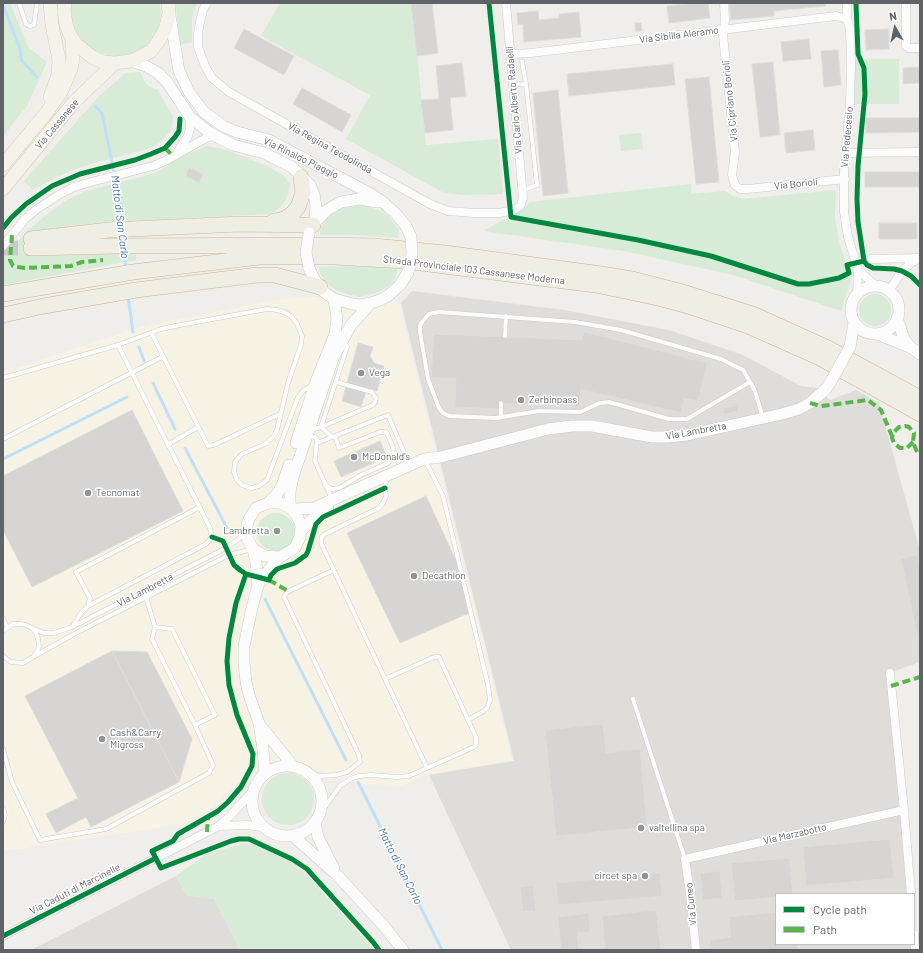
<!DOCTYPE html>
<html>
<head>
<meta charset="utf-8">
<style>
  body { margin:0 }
  #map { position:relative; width:923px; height:953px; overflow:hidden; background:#efeeea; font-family:Barlow,sans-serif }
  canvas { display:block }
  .frame { position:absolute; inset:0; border:4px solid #5f6368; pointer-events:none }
  .legend { position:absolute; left:775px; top:893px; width:140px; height:52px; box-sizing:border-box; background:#fff; border:1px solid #bfc1c3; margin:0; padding:5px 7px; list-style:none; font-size:12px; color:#5f6368 }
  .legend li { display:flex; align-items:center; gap:8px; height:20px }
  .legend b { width:20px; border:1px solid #bfc1c3 }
  .north { position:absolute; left:875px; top:8px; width:40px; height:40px; -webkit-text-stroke:3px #fff; paint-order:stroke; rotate:351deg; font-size:11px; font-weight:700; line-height:16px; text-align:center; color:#5f6368 }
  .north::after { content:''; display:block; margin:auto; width:14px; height:18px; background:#5f6368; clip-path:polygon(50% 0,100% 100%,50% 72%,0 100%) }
</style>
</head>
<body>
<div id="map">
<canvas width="923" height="953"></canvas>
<div class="frame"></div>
<ul class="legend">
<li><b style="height:5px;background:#00873e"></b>Cycle path</li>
<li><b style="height:5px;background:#58b549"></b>Path</li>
</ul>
<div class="north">N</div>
</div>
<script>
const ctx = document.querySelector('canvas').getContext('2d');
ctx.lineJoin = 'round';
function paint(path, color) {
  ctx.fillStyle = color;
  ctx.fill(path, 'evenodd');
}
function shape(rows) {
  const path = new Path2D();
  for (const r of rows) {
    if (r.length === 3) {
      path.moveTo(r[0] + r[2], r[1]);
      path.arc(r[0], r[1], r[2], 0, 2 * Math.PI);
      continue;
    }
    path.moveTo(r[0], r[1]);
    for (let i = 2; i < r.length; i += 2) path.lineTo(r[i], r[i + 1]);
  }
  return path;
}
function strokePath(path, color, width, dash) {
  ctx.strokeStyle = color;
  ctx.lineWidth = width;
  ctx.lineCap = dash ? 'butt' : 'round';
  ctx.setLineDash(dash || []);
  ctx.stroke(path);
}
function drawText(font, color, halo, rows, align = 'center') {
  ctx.font = font + ' Barlow,sans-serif';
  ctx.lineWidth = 3;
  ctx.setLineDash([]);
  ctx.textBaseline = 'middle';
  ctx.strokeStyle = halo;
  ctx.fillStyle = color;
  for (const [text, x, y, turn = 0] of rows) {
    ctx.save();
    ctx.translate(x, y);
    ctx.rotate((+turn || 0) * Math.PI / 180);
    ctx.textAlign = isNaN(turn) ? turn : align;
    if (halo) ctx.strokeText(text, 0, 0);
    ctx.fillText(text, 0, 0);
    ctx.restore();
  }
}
paint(shape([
  [315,297,334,300,399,304,512,760,427,774,398,787,368,785,305,765,276,762,246,775,213,807,184,824,30,847,3,793,3,372,141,327,269,301,295,298],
  [3,795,30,848,3,851]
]), '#f7f3e4');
paint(shape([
  [412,291,564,310,669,330,743,355,801,386,817,388,830,400,856,390,879,403,920,551,920,662,889,673,910,894,776,894,776,944,914,944,915,950,511,950,429,775,514,761,401,303],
  [176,876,186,895,214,899,240,950,31,950]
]), '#dfddda');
paint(shape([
  [3,3,10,3,28,47,47,62,27,106,3,136],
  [72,3,160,3,161,13,159,26,153,37,144,47,133,53,120,56,107,55,95,51,85,44,77,34,72,22,71,9],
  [176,3,197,3,192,17,192,42,179,45],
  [280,3,412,3,426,145,498,139,503,194,465,195,444,193,346,139,370,95,261,36],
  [855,59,899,59,899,104,855,104],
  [136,72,140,72,145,82,150,87,158,90,173,117,172,128,168,134,161,142,151,148,136,152,81,167,61,175,33,190,24,181,99,96,126,73],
  [641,133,643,149,621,151,619,135],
  [205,146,220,148,250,159,269,167,284,176,290,184,289,192,285,201,278,209,270,214,127,221,121,214,116,221,68,226,31,236,136,253,136,260,3,285,3,258,27,231,51,211,65,201,86,191,145,176,161,170,175,160],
  [691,184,691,194,725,191,733,196,742,199,836,190,835,217,839,242,851,279,841,311,733,275,624,251,483,231,521,211,530,202],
  [356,206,367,206,378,210,388,216,395,224,399,231,398,238,357,235,320,235,320,230,325,220,334,213,343,208],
  [354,266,397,268,396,277,391,284,383,290,372,294,360,297,347,294,336,290,325,282,320,273,320,267],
  [875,310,16],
  [276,532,19],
  [288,799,26],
  [242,844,254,844,276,854,288,859,307,875,374,950,240,950,214,899,186,895,176,876,207,854]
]), '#d8ebd6');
strokePath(shape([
  [3,5,19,46,22,61,37,77],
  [95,106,102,113,119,197,122,225],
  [124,250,126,269],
  [128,296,133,332],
  [139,347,144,361],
  [153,383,175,429],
  [185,448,227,528],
  [3,459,127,397],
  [265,599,346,760],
  [358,782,442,950]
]), '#bfe0f9', 3);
const building = shape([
  [411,3,432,3,438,53,417,56,411,3],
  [686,3,708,3,710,18,669,23,667,6,686,4,686,3],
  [729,3,825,3,826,6,774,11,774,16,731,20,729,3],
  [538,11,539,20,559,18,559,14,579,12,581,37,524,42,523,24,518,25,517,13,538,11],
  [635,23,641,23,642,31,636,32,635,23],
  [244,29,294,56,284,75,234,48,244,29],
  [889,29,889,49,866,50,865,30,889,29],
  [809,39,811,59,783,61,781,42,809,39],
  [838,50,841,85,824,87,821,51,838,50],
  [773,62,780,135,760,137,752,64,773,62],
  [462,63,466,96,450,98,453,130,425,133,421,100,439,99,436,66,462,63],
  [673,64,675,85,569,96,567,74,673,64],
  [920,67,920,83,903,84,903,68,920,67],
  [709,77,719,182,696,184,685,79,709,77],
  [302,88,351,115,342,132,293,104,302,88],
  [558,90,568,193,543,196,533,93,558,90],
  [866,118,920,118,920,132,866,133,866,118],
  [813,130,815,150,786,153,784,133,813,130],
  [189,168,203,174,199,182,186,176,189,168],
  [865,172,920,172,920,187,865,187,865,172],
  [879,223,917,223,917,239,879,239,879,223],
  [584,332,707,363,698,401,684,398,681,413,581,389,579,406,501,403,499,409,455,407,456,378,431,378,434,334,582,340,584,332],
  [358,343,373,347,370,356,374,363,384,366,377,391,367,388,361,407,342,401,358,343],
  [737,405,738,411,724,414,723,408,737,405],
  [132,410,183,511,32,587,3,530,3,476,132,410],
  [380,441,387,457,341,477,334,461,380,441],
  [426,496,458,565,469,613,400,643,347,533,426,496],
  [917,555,920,571,920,646,901,559,917,555],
  [112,651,179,782,91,827,86,817,56,833,46,814,78,798,25,696,112,651],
  [112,651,147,652,192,739,179,782,112,651],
  [603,724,606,753,640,749,647,827,556,836,545,730,603,724],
  [890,839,894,878,806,886,803,847,890,839],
  [789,858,793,894,776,894,776,897,735,901,731,863,789,858],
  [720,871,722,898,703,900,700,873,720,871],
  [660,873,662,896,558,905,556,883,660,873],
  [533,885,536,911,523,912,520,887,533,885],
  [656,910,661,950,605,950,602,916,656,910],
  [776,912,776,944,798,944,798,950,712,950,710,940,731,937,729,917,776,912],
  [589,913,590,932,577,933,579,950,561,950,558,917,589,913]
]);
paint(building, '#d6d5d3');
strokePath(building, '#deddd9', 1);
strokePath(shape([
  [3,248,31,248]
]), '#cbcbca', 15, [15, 8]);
const lane = shape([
  [19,3,26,24,30,26,34,25,37,3],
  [522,61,526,84,537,185,523,190],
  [513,85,526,84],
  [152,334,208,446,214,445,280,414],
  [505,336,506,316],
  [3,378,118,345,161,329,175,326,267,309,277,310,284,312,291,316,297,324,302,336,301,345,288,383,277,430,274,436,265,444,242,454,235,462,234,472,237,480,242,485,251,488,259,486,267,480,298,397,304,390,311,386],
  [750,382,687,419,669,419,609,402,600,403,580,412,539,411,496,418,449,416,443,413,439,408,428,379,420,332,420,326,422,322,429,314,439,312,575,322,621,330,721,359,743,370,750,382,755,391,763,418],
  [501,417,501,403],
  [311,430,321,427,347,347,344,341],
  [309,436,315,437,317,439,315,461,332,499],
  [332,437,321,427,373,405,375,402,376,398,372,392,336,382],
  [3,439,162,357],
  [317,443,388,415,409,464],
  [169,444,198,427],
  [427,464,443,496,488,685,490,700,487,708,484,711,468,720],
  [386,482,385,488,386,496,383,503,379,508,325,534,322,537,321,543,427,768],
  [325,485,332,489,339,488,361,475,388,463,394,456,393,447,387,433,384,432,380,432,339,448,335,436],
  [88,606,90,598,76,572,200,507],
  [3,618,7,627],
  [72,627,81,613,88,606,206,544,212,537,210,528,118,345],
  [155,627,152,639,195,725,215,715,172,629,155,627,146,597,148,593,157,584],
  [32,628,44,633,54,633,72,627,226,548,239,539,244,531],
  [3,631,13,624,20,624,26,625,32,628,36,633,38,639,39,646,37,652,33,657,23,663,11,662,3,656],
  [33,657,76,633,229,555,253,549],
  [633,699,685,859],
  [3,749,12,782,40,840,106,829,209,773,213,765,195,725],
  [309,773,320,776,336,775,347,772,360,762,359,755,284,597,287,592,334,570],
  [3,808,5,815,3,822],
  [320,814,340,786,350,779,359,776,371,775,397,777,409,776,474,747,476,745,476,737,439,657,434,657,385,679]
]);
const street = shape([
  [207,3,203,10,200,22,198,34,198,47,205,66,212,78,218,83,229,92,430,204,448,211,474,213,500,213,514,210,520,206,523,198,506,3],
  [724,3,725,20,723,35,735,152,732,175,735,185,740,189,748,189,845,179],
  [847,3,847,19,850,29,851,62,850,106,844,171,844,212,848,237,858,270,857,295],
  [906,3,906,46,909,48,920,48],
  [511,54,531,53,836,16,847,19],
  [178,151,188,136,190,129,190,117],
  [846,153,920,152],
  [3,246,25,219,37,209,60,194,74,187,91,182,153,166,165,161,206,138,212,136,217,138],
  [871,259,920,258],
  [858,270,877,287],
  [889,291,902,271,912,262,919,259],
  [890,673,904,810,911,894],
  [219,826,246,825,264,827],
  [914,934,915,950],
  [3,936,219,826,230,816,253,791],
  [696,950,690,893,685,859,904,810]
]);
const secondary = shape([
  [170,16,179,71,189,92,204,112,223,126,237,132,269,140,371,194,384,203,396,214,406,226,411,237],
  [131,61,146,66,158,73,167,82,190,117,210,133,233,145,264,153,292,167,310,185,314,194,316,207,315,221],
  [314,223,327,210,341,202,359,199,378,202],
  [309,268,314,279,324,292,334,299,352,304,361,305,371,303,380,300,388,296,400,285,408,272],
  [875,310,24],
  [897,318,904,339,911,348],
  [877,334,912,348,920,354],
  [850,347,854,322],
  [296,443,315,384,335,334,337,319,334,299],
  [268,503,277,494,282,486,289,465],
  [290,508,290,492,293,477,334,356,351,325,371,303],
  [292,509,314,508,424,459,441,457,548,429,572,426,592,426,652,437,668,437,687,435,782,414,799,409,810,403,825,390],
  [301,531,317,514,328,509],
  [253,549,265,556,280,557],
  [258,585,256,562,253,549,247,538,247,525,249,519,256,508,268,503,280,503,290,508,296,514,301,525,300,537,295,548,280,557,274,563,258,585,251,612,244,646,244,663,246,682,249,695,259,723,263,750,265,773],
  [259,724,293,766],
  [287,801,35],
  [315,822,318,837,334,869],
  [292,835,337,875,383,925,403,950]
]);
const primary = shape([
  [50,3,52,25,59,60,58,76,50,97],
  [65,3,64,10,66,24,69,33,76,44,92,57,103,62,115,63,131,61,138,58,151,51,155,46,160,39,166,27,169,13,168,3],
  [3,165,47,112,61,92,71,69,73,58,72,38],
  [3,189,74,102,115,63]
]);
const highway = shape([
  [274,221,284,219,292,214,298,207,303,193,301,177],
  [31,239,109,230,240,224,313,225],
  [31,248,114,246,321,245,374,246,445,253,601,274,632,279,679,291,755,315,828,348,920,398],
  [3,294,133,272,259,257,335,257,405,261,564,281,596,285,658,298,688,306,748,326,820,358,920,414],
  [3,315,44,306,136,290,257,275,275,275,320,287]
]);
strokePath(lane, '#cbcccc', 5);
strokePath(street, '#cbcccc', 9);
strokePath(secondary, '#cacacb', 12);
strokePath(primary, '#d7ceb8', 14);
strokePath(highway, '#c8b996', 16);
strokePath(lane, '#fdfcfc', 4);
strokePath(street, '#fdfcfc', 8);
strokePath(secondary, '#fdfcfc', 11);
strokePath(primary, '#f4f2e9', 13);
strokePath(highway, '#f0ede3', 15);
const secondaryBridge = shape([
  [309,268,306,252,309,233],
  [408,272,411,263,412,252,411,237],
  [825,390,830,383,850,347]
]);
strokePath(secondaryBridge, '#cacacb', 12, []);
strokePath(secondaryBridge, '#fdfcfc', 11);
strokePath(shape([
  [165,148,173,156],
  [12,235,10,260,13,266,18,267,25,268,71,266,82,262,103,260],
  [810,403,821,406,868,400,881,410,892,436],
  [913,442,907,448,900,448,894,443,892,438,893,433,899,427,905,426,909,427,914,433,913,442,917,452],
  [269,580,288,591],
  [891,686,920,677],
  [207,832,208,817]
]), '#58b549', 4, [8, 4]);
strokePath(shape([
  [489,3,511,217,638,240,711,256,798,284,809,284,839,278,849,273,847,265,864,261],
  [856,3,858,54,864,68,865,94,858,166,857,199,858,222,864,261,867,265,873,268,894,269,902,271,911,276,920,285],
  [3,228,11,218,26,204,52,186,80,174,135,160,151,154,165,148,175,137,179,131,180,119],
  [212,537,223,541,234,565,240,570,246,574,269,580,271,575,277,569,295,563,306,555,308,551,316,524,323,517,385,488],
  [246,574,236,603,229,638,227,661,229,685,237,715,253,754,252,766,241,787,228,802,218,811,178,834,173,841,152,851,161,868,231,841,239,839,249,839,292,859,307,869,373,942,379,950],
  [3,936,156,858]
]), '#00873e', 5);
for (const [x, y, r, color] of [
  [361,373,4,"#919496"],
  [521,400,4,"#919496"],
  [354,457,4,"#919496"],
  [88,493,4,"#919496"],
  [277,531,4,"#919496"],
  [414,576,4,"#919496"],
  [102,739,4,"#919496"],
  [641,828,4,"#919496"],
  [645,876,4,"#919496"]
]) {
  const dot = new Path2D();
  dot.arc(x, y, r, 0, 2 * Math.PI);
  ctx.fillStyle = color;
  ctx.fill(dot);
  strokePath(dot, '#fff', 1.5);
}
drawText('10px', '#5f6368', '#fff', [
  ["Via Sibilla Aleramo",679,35,-7],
  ["Via Carlo Alberto Radaelli",514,100,-95],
  ["Via Cipriano Borioli",730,101,-96],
  ["Via Cassanese",57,124,-50],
  ["Via Redecesio",847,137,-85],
  ["Via Regina Teodolinda",330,148,29],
  ["Via Rinaldo Piaggio",301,158,26],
  ["Via Borioli",796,184,-6],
  ["Strada Provinciale 103 Cassanese Moderna",474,270,7],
  ["Via Lambretta",696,431,-10],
  ["Via Lambretta",145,590,-27],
  ["Via Marzabotto",795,834,-13],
  ["Via Caduti di Marcinelle",75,889,-27],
  ["Via Cuneo",691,904,-96]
]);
drawText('10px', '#5f6368', '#fff', [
  ["Vega",369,373],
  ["Zerbinpass",529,400],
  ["McDonald's",362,457],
  ["Tecnomat",96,493],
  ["Lambretta",269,531,"right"],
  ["Decathlon",422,576],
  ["Cash&Carry",110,733],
  ["Migross",110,745],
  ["valtellina spa",649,828],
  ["circet spa",637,876,"right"]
], 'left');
drawText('italic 11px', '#4174aa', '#fff', [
  ["Matto di San Carlo",120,217,83],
  ["Matto di San Carlo",400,866,63]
]);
</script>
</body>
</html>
